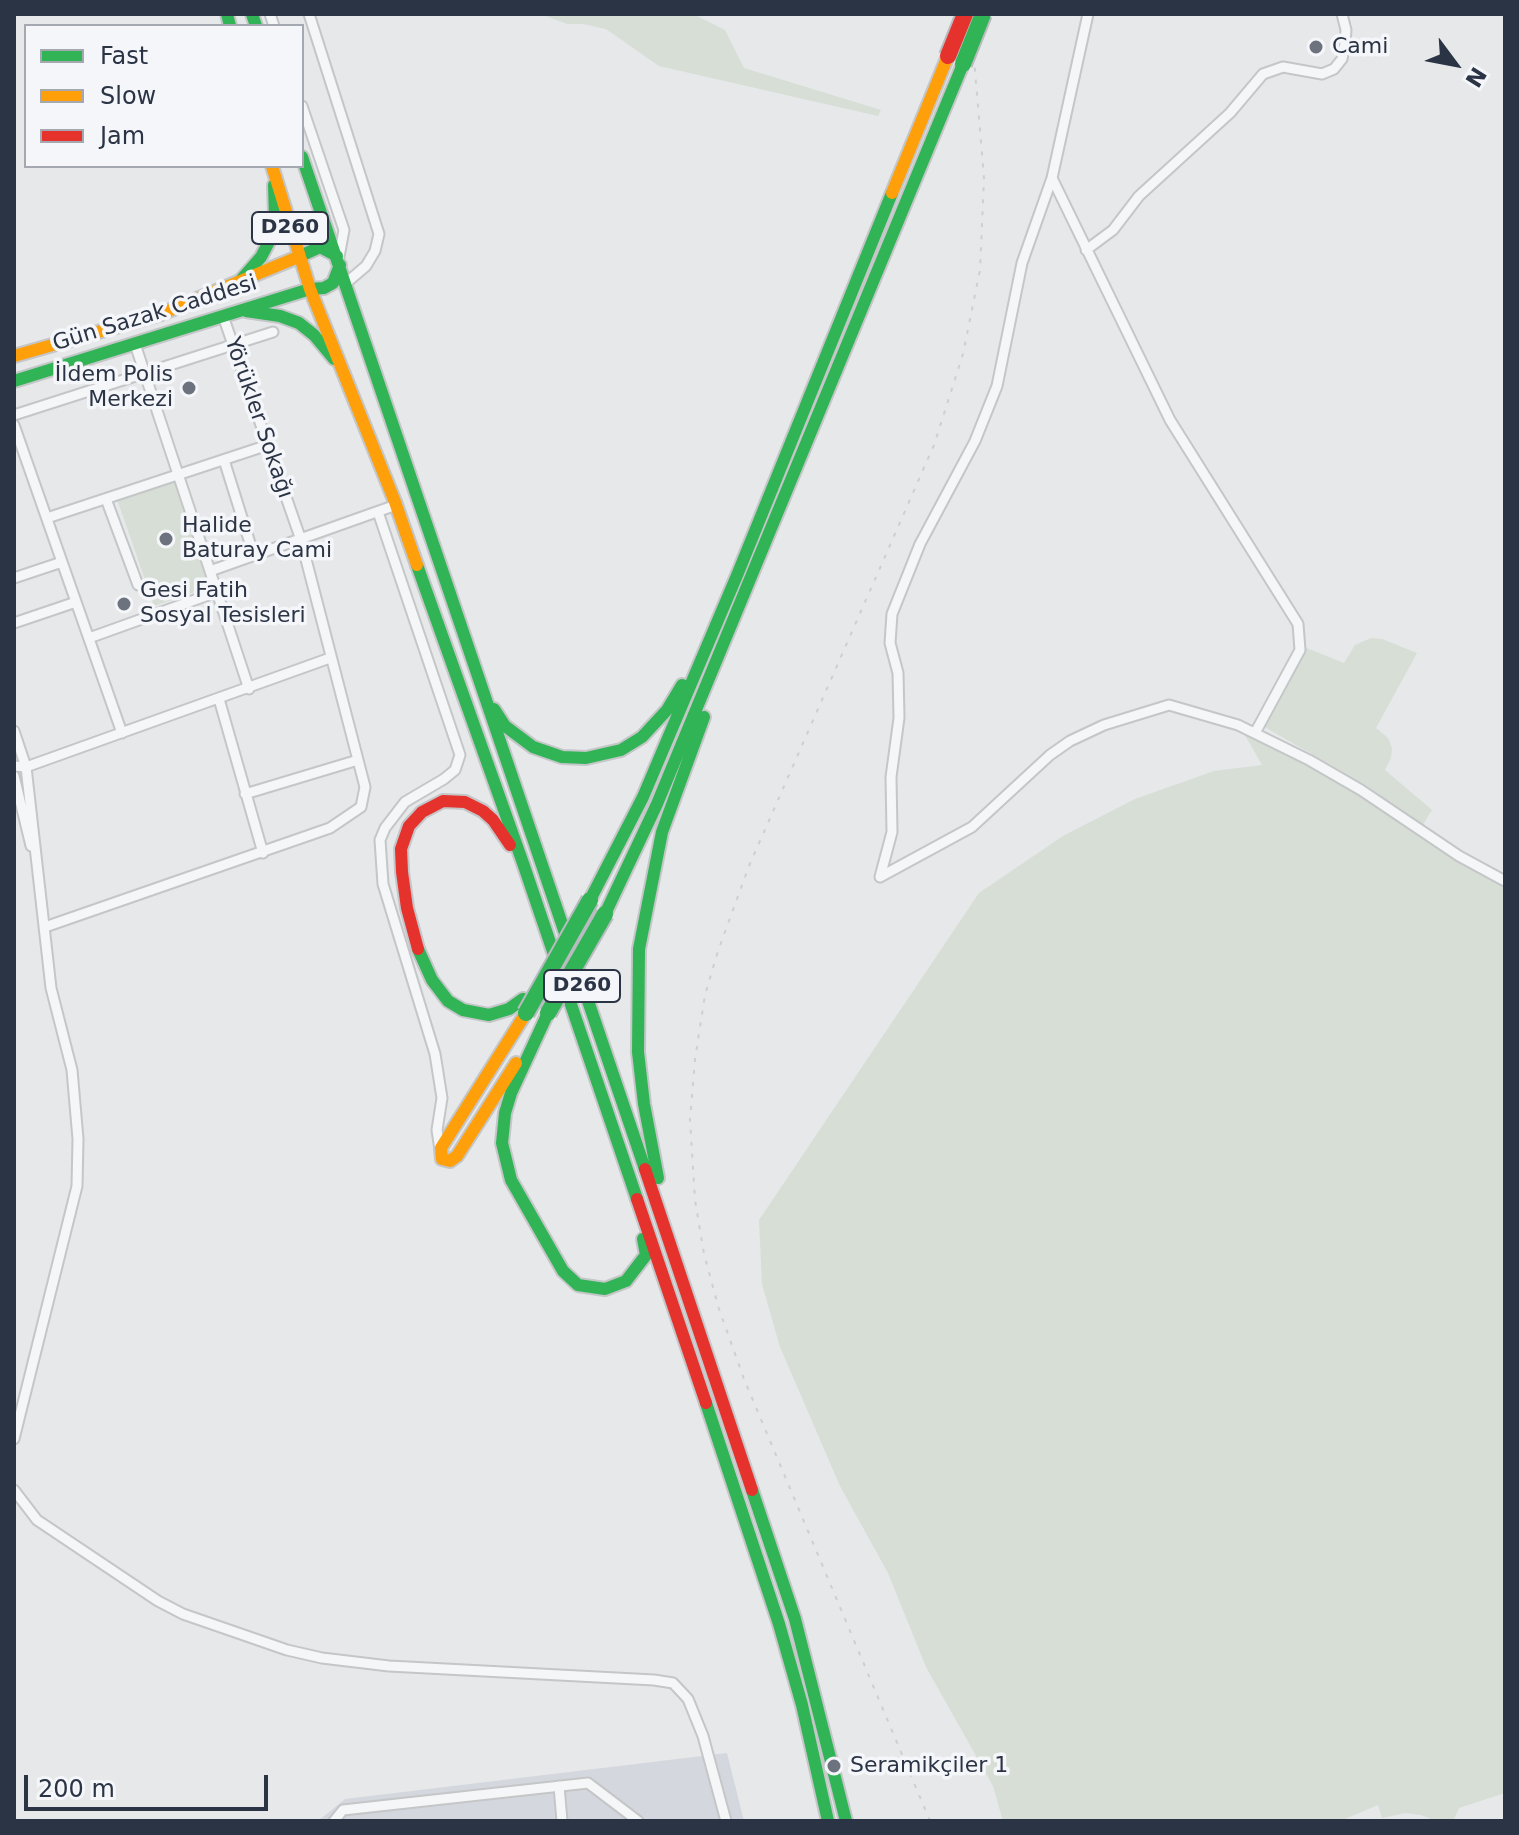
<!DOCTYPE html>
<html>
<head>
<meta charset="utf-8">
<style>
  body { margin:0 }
  #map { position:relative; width:1519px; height:1835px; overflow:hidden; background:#e6e8ea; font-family:"DejaVu Sans",sans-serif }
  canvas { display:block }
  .frame { position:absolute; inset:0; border:16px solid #2b3445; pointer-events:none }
  .legend { position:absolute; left:24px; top:24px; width:280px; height:144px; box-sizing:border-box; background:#f4f6f9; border:2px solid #a4a8b1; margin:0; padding:10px 14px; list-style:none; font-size:24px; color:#2b3445 }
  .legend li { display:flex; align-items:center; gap:16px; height:40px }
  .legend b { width:40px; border:2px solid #a4a8b1 }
  .north { position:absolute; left:1415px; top:24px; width:80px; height:80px; -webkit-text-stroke:6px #f4f6f9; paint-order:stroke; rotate:122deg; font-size:22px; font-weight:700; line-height:32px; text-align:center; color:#2b3445 }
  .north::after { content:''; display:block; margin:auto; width:28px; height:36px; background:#2b3445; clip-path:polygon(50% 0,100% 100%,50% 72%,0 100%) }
  .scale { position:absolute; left:24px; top:1775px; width:244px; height:36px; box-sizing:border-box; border:4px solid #2b3445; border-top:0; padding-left:10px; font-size:24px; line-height:28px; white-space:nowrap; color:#2b3445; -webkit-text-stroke:6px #f4f6f9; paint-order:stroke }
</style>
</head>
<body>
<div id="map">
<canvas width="1519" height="1835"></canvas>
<div class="frame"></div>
<ul class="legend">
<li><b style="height:10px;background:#30b455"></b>Fast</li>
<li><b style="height:10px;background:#ff9f0a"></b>Slow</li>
<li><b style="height:10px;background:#e5322d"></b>Jam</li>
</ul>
<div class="north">N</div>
<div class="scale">200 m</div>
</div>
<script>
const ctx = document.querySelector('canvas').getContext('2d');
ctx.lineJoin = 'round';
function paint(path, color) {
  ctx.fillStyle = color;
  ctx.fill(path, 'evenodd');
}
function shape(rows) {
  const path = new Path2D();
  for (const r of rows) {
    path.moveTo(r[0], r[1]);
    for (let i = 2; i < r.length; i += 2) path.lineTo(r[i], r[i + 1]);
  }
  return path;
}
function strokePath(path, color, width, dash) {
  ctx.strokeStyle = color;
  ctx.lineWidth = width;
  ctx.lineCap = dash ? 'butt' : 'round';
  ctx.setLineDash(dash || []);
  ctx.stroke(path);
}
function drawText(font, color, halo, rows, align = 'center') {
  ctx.font = font + ' "DejaVu Sans",sans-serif';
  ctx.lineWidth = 7;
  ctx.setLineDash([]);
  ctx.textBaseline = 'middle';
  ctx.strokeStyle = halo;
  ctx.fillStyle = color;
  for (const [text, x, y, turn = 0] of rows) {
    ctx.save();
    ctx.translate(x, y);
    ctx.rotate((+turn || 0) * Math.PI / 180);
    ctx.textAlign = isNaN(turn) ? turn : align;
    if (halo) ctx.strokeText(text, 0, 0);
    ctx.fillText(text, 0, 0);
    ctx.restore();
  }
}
paint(shape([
  [727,1753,744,1821,318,1821,345,1799]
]), '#d4d7dd');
paint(shape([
  [541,14,693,14,725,30,744,68,881,110,878,116,659,66,606,29,583,24,567,24],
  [175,479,212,586,154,606,117,499],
  [1371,638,1382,639,1417,653,1376,728,1388,738,1392,748,1391,758,1385,770,1432,810,1422,826,1366,785,1261,725,1304,647,1344,663,1355,645],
  [1242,730,1302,761,1361,796,1440,851,1505,887,1505,1793,1459,1808,1453,1821,1436,1821,1421,1815,1405,1813,1382,1818,1378,1805,1340,1821,1003,1821,993,1786,926,1667,888,1573,840,1486,780,1347,762,1284,759,1220,979,893,1063,836,1135,799,1214,771,1262,765]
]), '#d6ded6');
const street = shape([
  [270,14,274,26],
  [309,14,379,234,375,251,366,266,346,283],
  [302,106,344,230,339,257],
  [1052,178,1170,420,1298,624,1300,650,1255,733],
  [1086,250,1113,230,1139,196,1230,113,1263,74,1283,67,1322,74,1334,69,1342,59,1345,43,1346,30,1342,14],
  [135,344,249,689],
  [14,415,273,332],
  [14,425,122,733],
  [224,460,254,556],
  [106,499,138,585],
  [378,512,460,755,455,770,444,779,405,802,385,828,380,840,383,884,435,1054,442,1098,437,1130,440,1150],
  [47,518,268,445],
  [210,571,396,505],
  [14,578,62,562],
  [14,623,76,602],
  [89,638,217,592],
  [219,699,263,853],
  [14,731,26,767,51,988,72,1070,78,1139,77,1186,14,1439],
  [14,766,26,767,330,658],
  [14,776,31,846],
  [245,794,358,760],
  [880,877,892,832,891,777,899,718,898,673,890,643,892,614,920,544,975,441,997,386,1022,263,1052,178,1088,14],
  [880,877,972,827,1050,755,1070,741,1104,725,1169,705,1238,725,1309,760,1361,790,1459,856,1505,881],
  [45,927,330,828,361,807,365,787,301,540,223,316],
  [14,1490,37,1520,158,1601,183,1614,287,1650,322,1658,389,1666,654,1680,673,1683,688,1699,703,1736,726,1821],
  [559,1786,562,1821],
  [334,1821,343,1810,588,1783,638,1821]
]);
const fast = shape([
  [227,14,230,26],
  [252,14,256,26],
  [302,157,645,1169],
  [298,257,320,247,337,256],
  [241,280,261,257,272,236,275,217,274,185],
  [310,289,324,288,333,283,340,265],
  [246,311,280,316,299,323,314,335,334,359],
  [14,381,310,289],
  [417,565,524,866,637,1199],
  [494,709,505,726,533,747,562,757,586,758,621,750,642,737,667,710,682,685],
  [590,900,643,797,738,573,892,193],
  [605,914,657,804,963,64],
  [418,949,432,980,448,1001,463,1010,489,1015,509,1009,523,999],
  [548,1013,511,1093,505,1113,502,1143,511,1180,563,1271,578,1285,605,1289,626,1281,646,1255,643,1239],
  [658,1178,644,1104,638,1052,639,949,662,832,704,717],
  [706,1403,779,1624,802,1705,828,1821],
  [752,1490,795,1619,846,1821]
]);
const slow = shape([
  [272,166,310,289,395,502,417,565],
  [892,193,948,56],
  [14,356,161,314,298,257],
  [516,1063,457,1156,450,1161,442,1159,441,1148,526,1013]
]);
const jam = shape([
  [418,949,407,908,402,872,401,849,409,826,422,812,443,801,465,802,483,811,493,820,510,845],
  [645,1169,752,1490],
  [637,1199,706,1403]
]);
strokePath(street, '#c4c6c8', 13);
strokePath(fast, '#c4c6c8', 16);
strokePath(slow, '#c4c6c8', 16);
strokePath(jam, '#c4c6c8', 16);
strokePath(street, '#f5f6f7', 9);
strokePath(fast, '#30b455', 12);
strokePath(slow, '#ff9f0a', 12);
strokePath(jam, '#e5322d', 12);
strokePath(shape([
  [930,1821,744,1379,719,1309,704,1254,695,1200,690,1120,695,1059,705,995,718,951,749,866,934,445,963,354,980,270,984,178,974,59,961,14]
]), '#cecfd2', 2, [4, 8]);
const fastBridge = shape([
  [963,64,983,14],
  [526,1013,590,900],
  [548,1013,605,914]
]);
const jamBridge = shape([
  [948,56,965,14]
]);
strokePath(fastBridge, '#b8bbbf', 20, []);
strokePath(jamBridge, '#b8bbbf', 20, []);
strokePath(fastBridge, '#30b455', 16);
strokePath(jamBridge, '#e5322d', 16);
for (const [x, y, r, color] of [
  [1316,47,8,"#6c737f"],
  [189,388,8,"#6c737f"],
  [166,539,8,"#6c737f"],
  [124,604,8,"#6c737f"],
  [834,1766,8,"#6c737f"]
]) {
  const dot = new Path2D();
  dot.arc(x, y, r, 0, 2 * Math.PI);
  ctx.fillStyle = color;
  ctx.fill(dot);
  strokePath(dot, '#f4f6f9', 3);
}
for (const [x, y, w] of [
  [290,228,76],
  [582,986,76]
]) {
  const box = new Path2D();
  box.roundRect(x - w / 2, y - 16, w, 32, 6);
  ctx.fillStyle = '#f4f6f9';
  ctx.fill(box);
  strokePath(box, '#2b3445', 2);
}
drawText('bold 20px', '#2b3445', null, [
  ["D260",290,228],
  ["D260",582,986]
]);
drawText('22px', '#2b3445', '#f4f6f9', [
  ["Cami",1332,47],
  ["İldem Polis",173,375,"right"],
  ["Merkezi",173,400,"right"],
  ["Halide",182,526],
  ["Baturay Cami",182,551],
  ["Gesi Fatih",140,591],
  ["Sosyal Tesisleri",140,616],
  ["Seramikçiler 1",850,1766]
], 'left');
drawText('22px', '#2b3445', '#f4f6f9', [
  ["Gün Sazak Caddesi",155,314,-17],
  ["Yörükler Sokağı",258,418,71]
]);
</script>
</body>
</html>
